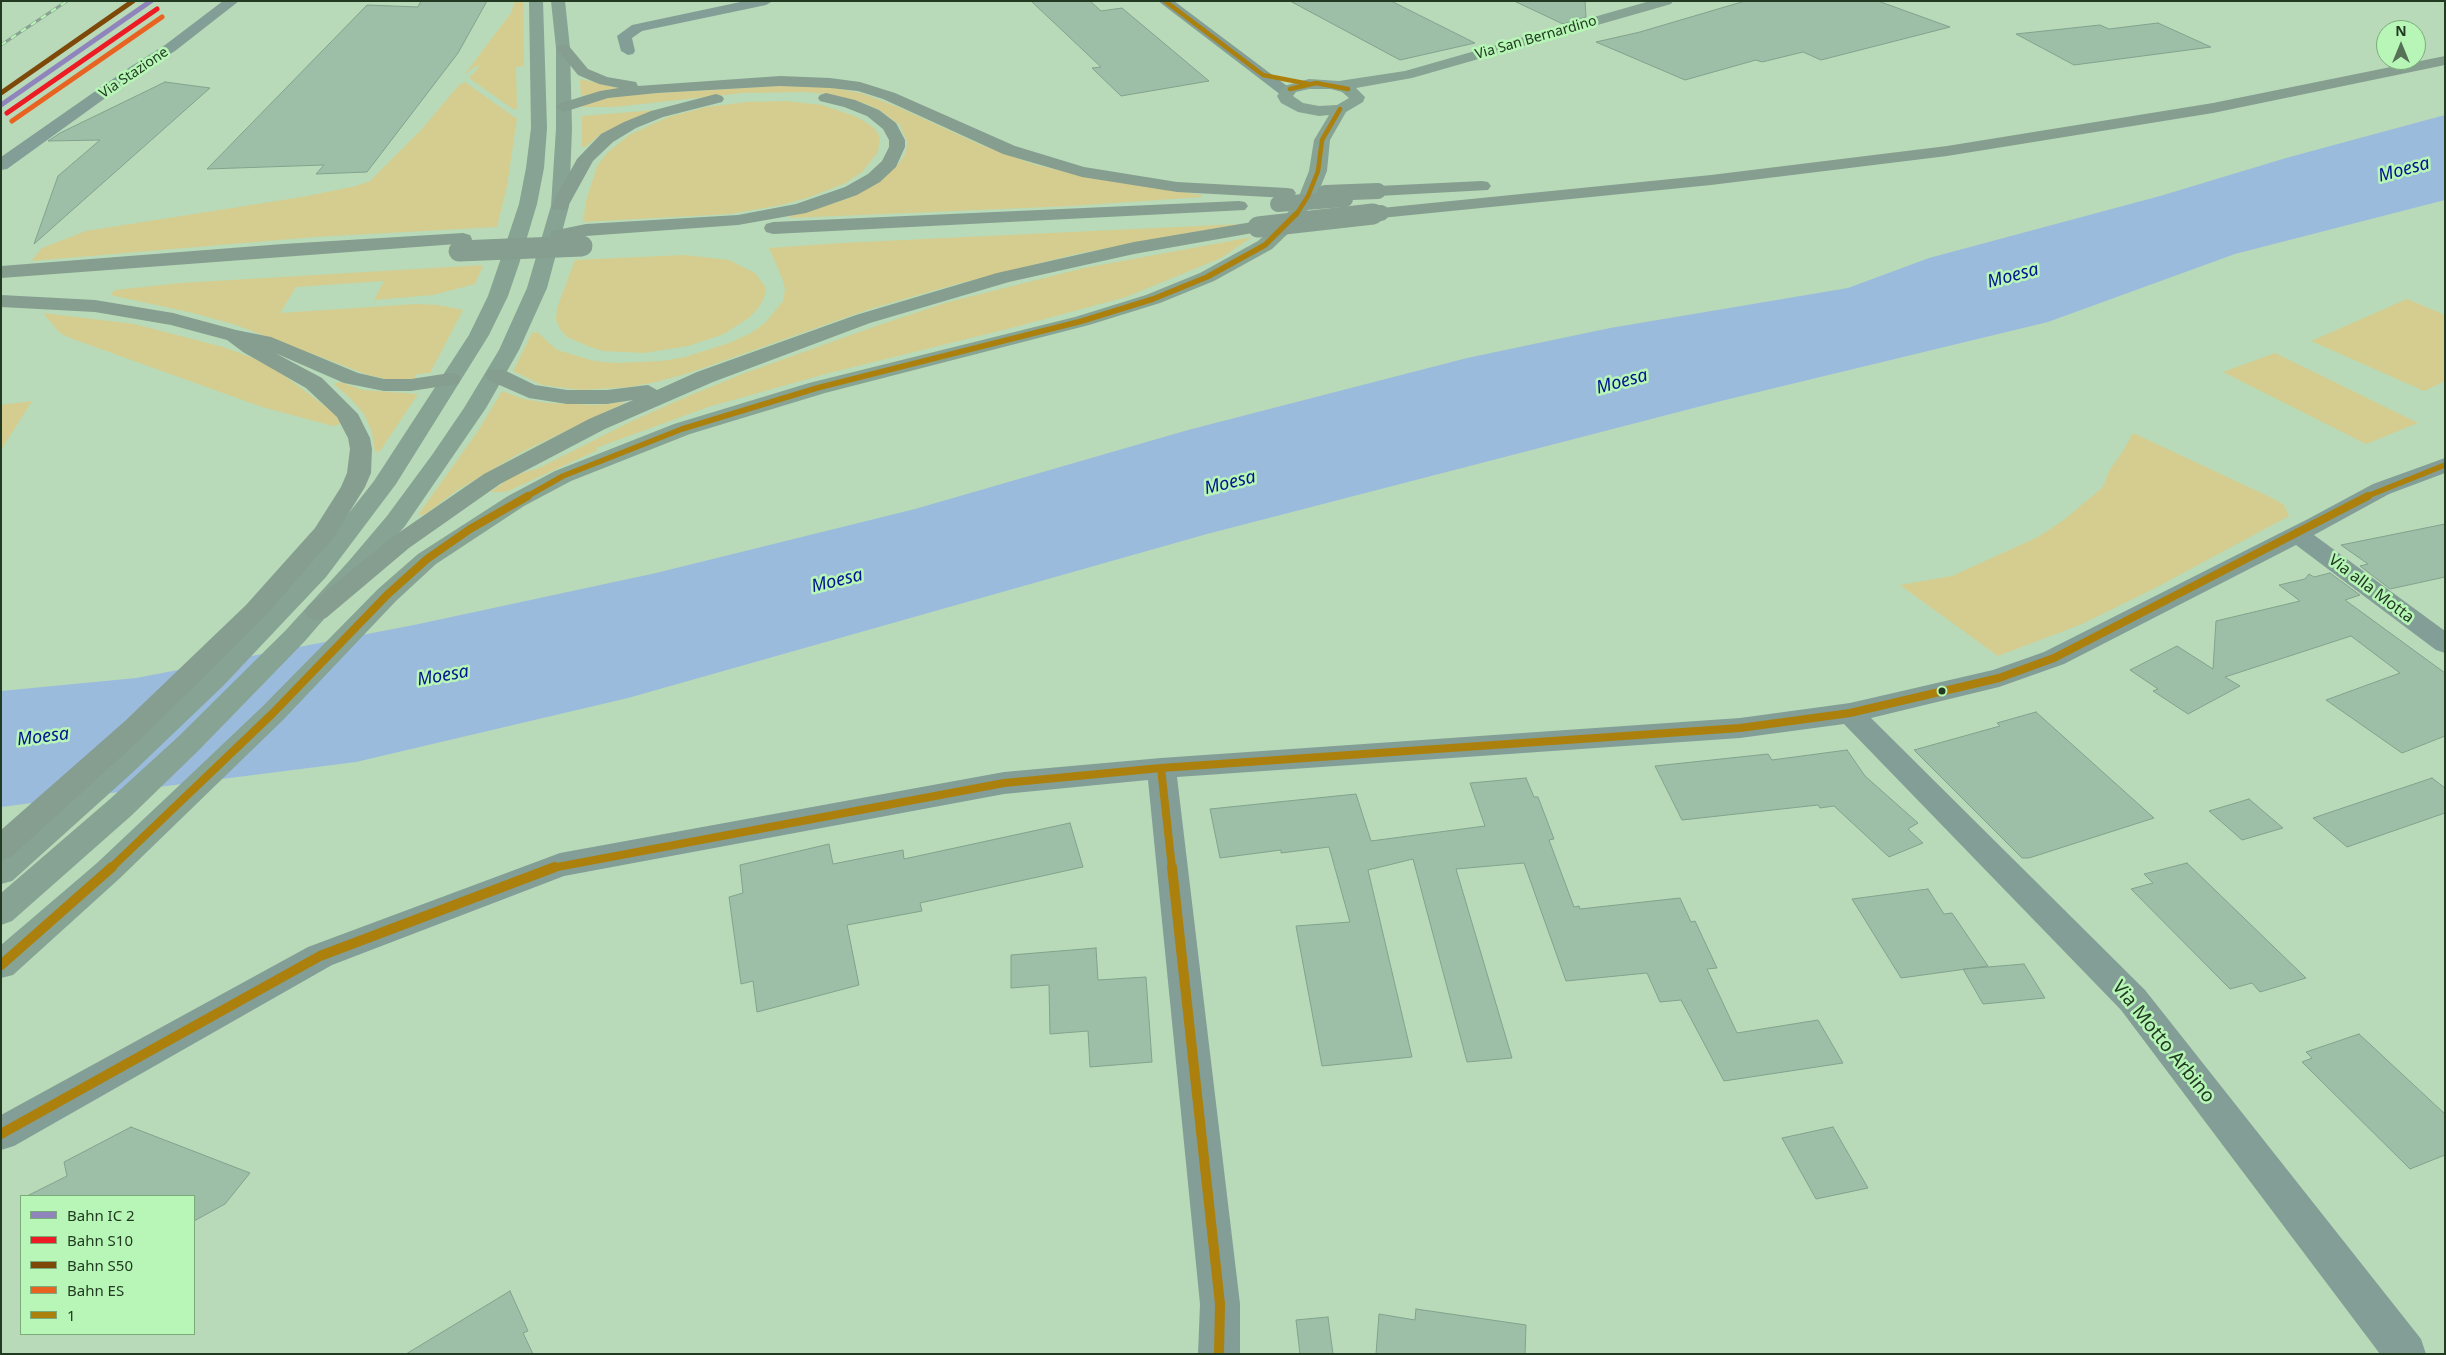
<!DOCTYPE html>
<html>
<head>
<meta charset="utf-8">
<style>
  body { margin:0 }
  #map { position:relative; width:2446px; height:1355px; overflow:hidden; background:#b8dab8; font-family:"Noto Sans",sans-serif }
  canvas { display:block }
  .frame { position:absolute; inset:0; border:2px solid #213a21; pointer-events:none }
  .legend { position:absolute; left:20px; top:1195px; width:175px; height:140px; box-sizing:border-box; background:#b7f6b6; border:1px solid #7bab7a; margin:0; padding:6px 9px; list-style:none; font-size:15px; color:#213a21 }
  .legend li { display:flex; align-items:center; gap:10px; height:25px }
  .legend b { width:25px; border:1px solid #7bab7a }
  .north { position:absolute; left:2376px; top:20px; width:50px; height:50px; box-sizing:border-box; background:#b7f6b6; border:1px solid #7bab7a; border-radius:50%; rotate:0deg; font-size:14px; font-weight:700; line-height:20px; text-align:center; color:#213a21 }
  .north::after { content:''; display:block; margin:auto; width:18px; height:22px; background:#567256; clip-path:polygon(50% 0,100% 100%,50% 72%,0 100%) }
</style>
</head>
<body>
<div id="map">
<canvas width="2446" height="1355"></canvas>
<div class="frame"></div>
<ul class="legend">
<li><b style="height:6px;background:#9084bd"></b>Bahn IC 2</li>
<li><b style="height:6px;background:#ed1c24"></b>Bahn S10</li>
<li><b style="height:6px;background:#7d4808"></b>Bahn S50</li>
<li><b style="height:6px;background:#e86322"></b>Bahn ES</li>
<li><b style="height:6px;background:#ac800c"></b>1</li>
</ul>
<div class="north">N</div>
</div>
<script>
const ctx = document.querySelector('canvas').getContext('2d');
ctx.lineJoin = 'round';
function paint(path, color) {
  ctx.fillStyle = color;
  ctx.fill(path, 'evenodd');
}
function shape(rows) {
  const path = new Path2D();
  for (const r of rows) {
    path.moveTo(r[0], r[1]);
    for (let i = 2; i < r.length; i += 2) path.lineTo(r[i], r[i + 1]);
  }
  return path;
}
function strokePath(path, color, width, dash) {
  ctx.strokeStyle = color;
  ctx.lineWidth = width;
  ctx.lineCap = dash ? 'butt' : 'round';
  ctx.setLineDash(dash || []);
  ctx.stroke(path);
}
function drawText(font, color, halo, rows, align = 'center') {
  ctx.font = font + ' "Noto Sans",sans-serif';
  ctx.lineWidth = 5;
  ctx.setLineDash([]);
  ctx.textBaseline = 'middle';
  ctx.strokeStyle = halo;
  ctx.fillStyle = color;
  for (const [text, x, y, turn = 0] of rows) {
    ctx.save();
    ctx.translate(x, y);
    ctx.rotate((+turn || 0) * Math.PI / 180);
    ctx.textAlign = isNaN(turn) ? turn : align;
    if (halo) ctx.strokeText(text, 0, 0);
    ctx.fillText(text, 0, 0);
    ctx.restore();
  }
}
paint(shape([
  [515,1,523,1,524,66,516,67,517,109,513,109,469,78,480,66,474,67,464,75,511,13],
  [580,79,618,88,619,89,581,96],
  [465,82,517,119,507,186,497,227,315,237,31,261,42,248,86,231,302,197,356,186,370,181,422,129,459,85],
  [779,86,827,87,861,93,898,107,981,145,1036,165,1094,178,1202,195,1202,197,1071,206,791,218,789,216,847,199,883,179,901,161,906,152,907,142,900,125,878,109,863,103,825,94,805,92,743,93,614,107,582,107,581,104,595,100,624,95],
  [786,101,822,105,857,117,874,128,880,137,878,152,863,171,846,183,807,198,781,205,730,214,583,222,586,201,597,166,607,153,629,135,668,117,707,107,746,102],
  [656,110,629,120,601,134,585,147,582,147,582,116],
  [1239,224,1076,254,957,284,870,309,689,373,656,382,630,387,581,390,542,385,513,371,532,333,537,332,557,350,594,361,616,363,662,361,685,357,729,343,751,333,765,323,783,301,785,289,782,278,769,248,841,243],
  [1252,237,1221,258,1126,297,1015,327,829,373,708,407,596,448,598,450,506,492,490,492,513,476,539,468,632,421,686,397,745,373,882,324,945,303,1084,268],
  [684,255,729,260,755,273,766,288,764,298,759,307,750,317,724,334,688,346,644,353,603,351,590,347,567,337,560,329,556,320,557,308,575,260],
  [483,265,475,284,433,295,374,300,384,281,296,287,280,313,415,304,438,305,463,310,430,373,417,374,414,379,391,380,368,375,236,325,193,313,110,295,115,290,181,283],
  [2407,299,2445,315,2445,381,2424,391,2311,341],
  [43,313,134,324,223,347,253,358,278,371,301,388,334,413,341,424,333,426,262,407,70,338,60,333],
  [2275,353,2418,423,2366,444,2223,372],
  [340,382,363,390,418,394,380,451,375,452,372,432,364,414,350,398,334,384],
  [502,391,523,399,548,403,598,405,626,402,520,453,456,491,424,515,418,515,478,431],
  [32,401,1,450,1,405],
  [2133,433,2272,498,2284,505,2289,516,2157,587,2082,624,1998,656,1900,585,1952,576,2038,537,2065,519,2103,487,2109,471,2123,451]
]), '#d5cd8f');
paint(shape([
  [2445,115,2445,200,2235,254,2048,322,1721,401,1207,534,628,698,356,762,1,807,1,691,136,678,414,625,656,573,915,509,1188,430,1467,358,1610,328,1848,288,1929,258,2160,196,2286,158]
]), '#9bbbdd');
const building = shape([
  [421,1,487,1,458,53,367,172,316,174,324,165,207,169,367,5,418,7,421,1],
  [1031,1,1090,1,1101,11,1122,8,1209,81,1121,96,1092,68,1101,67,1031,1],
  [1290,1,1391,1,1475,43,1400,60,1290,1],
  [1514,1,1585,1,1586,17,1563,24,1514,1],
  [1745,1,1878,1,1950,27,1821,60,1803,52,1762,62,1756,60,1685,80,1596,42,1640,32,1745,1],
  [2158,23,2211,47,2074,65,2016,34,2100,25,2109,29,2158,23],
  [165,82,210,88,34,244,58,176,100,140,48,141,60,133,165,82],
  [2445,524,2445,577,2390,589,2360,566,2368,564,2341,545,2445,524],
  [2330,573,2360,595,2345,600,2445,673,2445,736,2402,753,2326,700,2400,673,2351,636,2225,677,2240,686,2188,714,2153,691,2158,689,2130,670,2177,646,2213,669,2216,621,2300,601,2279,585,2305,579,2309,574,2314,577,2330,573],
  [2036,712,2154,818,2029,858,2022,858,1914,750,2000,726,1997,723,2036,712],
  [1847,750,1865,776,1918,823,1908,829,1923,843,1889,857,1834,806,1820,808,1818,805,1682,820,1655,766,1768,754,1772,760,1847,750],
  [1526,778,1534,797,1538,797,1554,839,1549,840,1574,907,1579,906,1580,909,1680,898,1691,922,1695,921,1717,968,1707,969,1737,1033,1818,1020,1843,1063,1724,1081,1681,1000,1660,1002,1647,973,1566,981,1524,863,1456,869,1512,1058,1467,1062,1413,859,1368,870,1412,1057,1322,1066,1296,926,1350,922,1329,847,1281,853,1281,850,1220,858,1210,809,1356,794,1371,841,1485,826,1470,783,1526,778],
  [2432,778,2445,788,2445,813,2347,847,2313,818,2432,778],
  [2249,799,2283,828,2242,840,2209,811,2249,799],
  [1070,823,1083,867,920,903,922,911,847,925,859,985,757,1012,753,981,741,984,729,897,743,893,740,865,829,844,833,864,903,850,904,859,1070,823],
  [2187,863,2306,978,2260,992,2252,983,2230,989,2131,889,2153,883,2144,874,2187,863],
  [1928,889,1944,914,1952,913,1988,966,1901,978,1852,899,1928,889],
  [1096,948,1098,980,1146,977,1152,1062,1090,1067,1088,1031,1050,1034,1049,985,1011,988,1011,955,1096,948],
  [2024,964,2045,998,1983,1004,1963,969,2024,964],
  [2359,1034,2445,1114,2445,1155,2410,1169,2302,1062,2312,1058,2306,1052,2359,1034],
  [131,1127,250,1173,225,1204,194,1221,194,1196,27,1196,67,1176,64,1162,131,1127],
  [1833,1127,1868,1188,1816,1199,1782,1138,1833,1127],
  [510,1291,528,1331,523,1333,533,1354,406,1354,510,1291],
  [1416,1309,1526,1325,1525,1354,1376,1354,1379,1314,1415,1320,1416,1309],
  [1328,1317,1333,1354,1300,1354,1296,1320,1328,1317]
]);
paint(building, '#9dbea7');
strokePath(building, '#81a38d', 1);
paint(shape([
  [223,1,239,1,175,51,140,73,7,169,1,170,1,157,130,67,165,45,223,1],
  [745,1,773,1,766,5,642,31,632,38,635,51,633,54,628,55,621,51,617,36,632,25,745,1],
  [2445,458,2445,473,2389,494,2314,535,2445,631,2445,653,2436,650,2296,545,2064,664,1999,687,1871,718,2145,990,2421,1339,2426,1354,2380,1354,2121,1010,1844,724,1740,738,1177,777,1240,1304,1240,1354,1198,1354,1200,1304,1148,780,1004,794,564,876,332,965,14,1146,1,1150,1,1115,308,947,560,853,1004,772,1161,758,1740,718,1850,703,1993,670,2044,652,2308,519,2373,484,2445,458]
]), '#829e96');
paint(shape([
  [1158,1,1174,1,1295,92,1293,95,1281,95,1158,1]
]), '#829e96');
paint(shape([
  [529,1,543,1,547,128,544,168,537,204,519,264,508,296,489,335,396,484,326,577,223,686,132,773,12,881,1,884,1,854,112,759,203,672,308,565,374,481,469,335,488,296,499,264,519,204,526,168,531,128,529,1],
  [551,1,565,1,570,48,572,129,569,206,547,288,519,350,486,408,405,526,304,642,199,750,132,815,12,921,1,925,1,893,110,799,179,736,286,630,348,562,387,516,432,455,464,408,499,350,527,288,551,206,556,129,556,48,551,1],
  [1650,1,1673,1,1671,4,1412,78,1356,88,1365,97,1363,102,1346,112,1330,140,1327,171,1317,196,1299,223,1272,249,1214,281,1160,303,1089,325,825,393,690,434,571,481,524,506,436,564,396,601,283,720,119,879,13,975,1,978,1,945,97,863,185,780,263,706,378,589,418,554,508,496,555,471,674,424,809,383,1075,317,1146,295,1200,273,1258,241,1286,215,1299,196,1309,171,1314,140,1329,115,1319,116,1298,112,1281,103,1277,96,1284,86,1309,79,1339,81,1405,71,1650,1],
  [1309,89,1331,89,1342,92,1349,98,1337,105,1319,106,1303,103,1293,96,1296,92,1309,89]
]), '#86a393');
paint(shape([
  [563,44,568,45,588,69,607,77,636,82,638,86,780,76,830,78,860,82,895,93,1015,146,1084,167,1177,182,1287,188,1293,189,1296,193,1293,197,1287,198,1177,192,1082,177,1003,154,883,99,858,91,830,88,780,86,657,93,608,98,564,112,556,107,558,104,600,91,619,88,599,84,578,75,556,48,563,44],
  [2445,56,2445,65,2213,113,1947,156,1711,185,1381,218,1375,217,1372,213,1375,209,1381,208,1711,175,1947,146,2213,103,2445,56],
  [826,93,855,100,879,110,896,123,905,140,905,147,896,167,880,182,857,195,806,213,738,225,586,236,559,241,552,239,550,235,552,231,586,224,738,215,796,204,845,187,868,174,882,161,889,147,889,140,883,129,867,116,844,107,820,101,818,98,820,95,826,93],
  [716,94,722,96,724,99,722,102,663,117,636,128,613,142,593,161,566,210,554,210,551,206,577,159,601,134,624,122,651,111,716,94],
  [1482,181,1488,182,1491,186,1488,190,1378,196,1372,195,1369,191,1372,187,1378,186,1482,181],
  [1239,201,1245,202,1248,206,1245,210,773,234,766,232,764,228,766,224,773,222,1239,201],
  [1258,221,1264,223,1267,227,1264,231,1134,254,1009,282,870,323,713,382,605,429,500,484,409,548,326,618,317,620,308,618,304,612,308,606,391,538,484,474,589,419,633,400,607,404,567,404,529,398,488,380,485,375,488,370,496,369,504,370,535,385,567,390,607,390,648,385,657,390,697,372,856,315,997,273,1134,242,1258,221],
  [463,233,470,235,472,239,470,243,1,278,1,266,283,244,463,233],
  [1,295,95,300,173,313,236,330,271,337,358,373,384,379,411,379,450,373,458,374,461,379,458,384,450,385,411,391,384,391,344,383,275,353,322,378,358,414,370,438,372,449,371,473,365,487,334,537,264,617,145,735,12,856,1,860,1,830,125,721,246,605,315,528,341,487,347,473,350,449,348,438,337,417,306,388,243,352,227,340,171,325,95,312,1,307,1,295]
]), '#859e90');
const rail = shape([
  [1,45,67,1]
]);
strokePath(rail, '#88a391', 3);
strokePath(rail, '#b7f6b6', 2, [6]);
strokePath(shape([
  [1325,193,1378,191],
  [1278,204,1345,199],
  [1362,215,1381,213]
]), '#859e90', 16);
strokePath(shape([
  [1258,227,1373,214],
  [459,251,582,246]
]), '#859e90', 21);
strokePath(shape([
  [1165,1,1263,75,1309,84],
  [1290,89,1316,83,1348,89],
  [1296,215,1308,196,1318,171,1322,140,1340,109]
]), '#ac800c', 4.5);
strokePath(shape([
  [526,497,563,476,682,429,817,388,1082,321,1153,299,1207,277,1265,245,1296,214],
  [2365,497,2445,465]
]), '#ac800c', 5.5);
strokePath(shape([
  [1161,768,1172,868],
  [111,868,273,713,387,595,427,559,470,529,528,496],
  [552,868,1004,783,1161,768,1740,728,1850,713,1999,678,2054,658,2368,496]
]), '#ac800c', 8);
strokePath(shape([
  [1172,867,1220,1304,1219,1354],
  [1,965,112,867],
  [1,1134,320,956,555,867]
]), '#ac800c', 10);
strokePath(shape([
  [1,105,151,1]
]), '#9084bd', 5);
strokePath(shape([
  [7,113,157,9]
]), '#ed1c24', 5);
strokePath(shape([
  [1,93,133,1]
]), '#7d4808', 5);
strokePath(shape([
  [12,121,162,17]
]), '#e86322', 5);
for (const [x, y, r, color] of [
  [1942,691,4.5,"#213a21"]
]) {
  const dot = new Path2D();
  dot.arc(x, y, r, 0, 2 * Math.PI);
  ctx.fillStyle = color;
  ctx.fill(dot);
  strokePath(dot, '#b7f6b6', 2);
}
drawText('14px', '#213a21', '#b7f6b6', [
  ["Via San Bernardino",1536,38,-16],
  ["Via Stazione",134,73,-34]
]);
drawText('16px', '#213a21', '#b7f6b6', [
  ["Via alla Motta",2371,589,37]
]);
drawText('italic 18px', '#001490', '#b7f6b6', [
  ["Moesa",2404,170,-15],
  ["Moesa",2013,276,-15],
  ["Moesa",1622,382,-15],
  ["Moesa",1230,483,-14],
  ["Moesa",837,581,-14],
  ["Moesa",443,676,-10],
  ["Moesa",43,737,-7]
]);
drawText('19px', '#213a21', '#b7f6b6', [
  ["Via Motto Arbino",2163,1042,51]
]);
</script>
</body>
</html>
